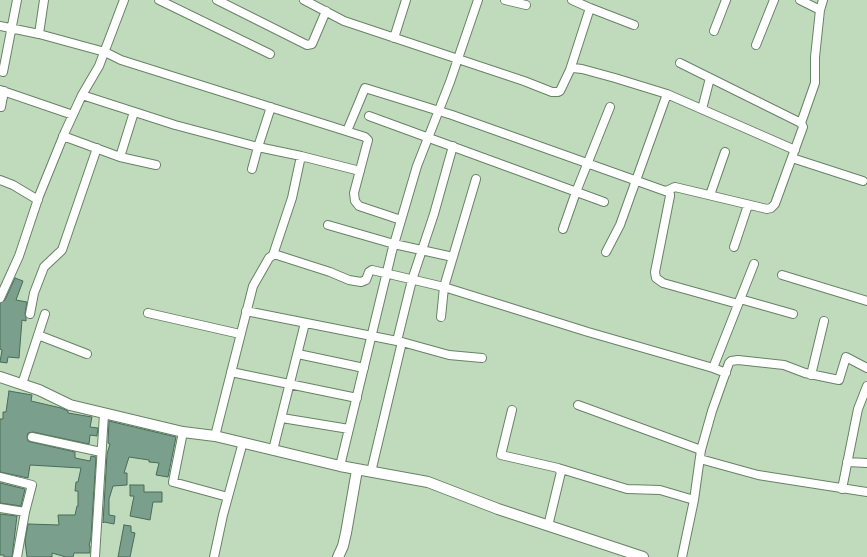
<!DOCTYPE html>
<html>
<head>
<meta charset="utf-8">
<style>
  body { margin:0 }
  canvas { display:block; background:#bfdbbc }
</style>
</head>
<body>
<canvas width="867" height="557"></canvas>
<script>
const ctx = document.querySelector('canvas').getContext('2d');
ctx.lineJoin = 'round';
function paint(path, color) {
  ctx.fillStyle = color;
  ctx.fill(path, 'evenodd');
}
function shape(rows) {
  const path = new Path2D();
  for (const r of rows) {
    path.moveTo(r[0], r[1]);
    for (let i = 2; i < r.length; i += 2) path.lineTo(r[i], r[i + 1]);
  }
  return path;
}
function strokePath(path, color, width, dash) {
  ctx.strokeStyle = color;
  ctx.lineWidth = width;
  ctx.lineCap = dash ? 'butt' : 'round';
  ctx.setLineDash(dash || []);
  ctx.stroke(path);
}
const building = shape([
  [15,278,23,281,16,300,27,302,25,313,26,318,26,321,22,320,19,358,8,357,7,363,0,362,2,350,0,349,0,303,5,300,15,278],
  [9,391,32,395,31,401,61,408,68,411,68,413,92,417,90,427,98,428,97,436,90,435,89,444,33,432,28,433,27,436,28,441,31,442,75,452,75,458,90,461,91,456,96,457,91,537,89,546,90,546,90,553,74,553,73,557,66,557,52,553,52,557,27,557,25,541,28,524,59,525,58,515,75,515,77,506,78,506,78,491,75,491,76,482,78,482,81,468,30,465,28,478,0,472,0,419,3,419,3,412,6,412,9,391],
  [109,421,176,437,168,477,156,475,159,463,149,462,149,460,129,457,124,473,127,473,127,485,113,486,109,499,109,515,115,516,114,524,104,522,103,523,107,454,110,444,108,443,109,421],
  [0,483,25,489,21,506,0,503,0,483],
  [130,485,144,485,144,492,162,492,162,502,153,502,150,520,130,516,134,496,130,496,130,485],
  [0,514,17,516,12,557,4,557,4,555,0,555,0,514],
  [124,525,131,526,131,532,135,533,130,557,118,557,124,525]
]);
paint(building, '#7aa08d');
strokePath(building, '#476c59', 1);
const minor = shape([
  [44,0,39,34,105,52,121,60,365,137,368,140,354,193,355,201,359,206,401,220],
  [159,0,270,54],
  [217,0,307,45,312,44,326,11],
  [304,0,344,21,524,81,552,92,558,92,560,91,570,70,573,68,582,69,615,78,667,94,795,150],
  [505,0,526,5],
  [572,0,590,8],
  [800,0,820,10],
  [0,26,39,34],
  [714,31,726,0],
  [394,38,406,0],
  [756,45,774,0],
  [570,70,590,8,634,25],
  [3,72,17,0],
  [0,90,73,115],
  [82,95,175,125,258,147,271,107],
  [1,107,4,91],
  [702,109,710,78],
  [369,116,604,202],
  [801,123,815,83,815,57,820,10,823,0],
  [347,131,365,88,452,115,668,192,670,194,670,196,655,272,656,278,663,283,738,304],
  [63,136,120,157,156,165],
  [120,157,134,112],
  [792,158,863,181],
  [252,169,258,147,301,156,360,171],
  [0,180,13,185,38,200],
  [666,191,675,187,767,209,771,208,775,204,803,127,801,123,680,63],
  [710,195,725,152],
  [328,225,394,244,453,257],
  [563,229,576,192,610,107],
  [734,247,748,205],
  [606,252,620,225,667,94],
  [273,255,292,198,301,156],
  [782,275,867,301],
  [0,298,19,256,39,196,65,132,82,95,99,66,124,0],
  [740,299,793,314],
  [246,311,402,342,449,355,482,358],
  [148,313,240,334],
  [30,314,34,293,44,267,62,250,97,148],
  [441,317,444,287,476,179],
  [38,335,87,354],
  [397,341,412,280,434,214,453,146],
  [298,354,364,368],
  [713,368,754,264],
  [231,372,357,398],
  [811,375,824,321],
  [22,384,45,314],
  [578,405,701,450],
  [512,410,501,455,558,468,561,472,548,526],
  [282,418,349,429],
  [183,432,173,482,228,497],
  [215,436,253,286,269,258,273,255,277,255,330,272,349,280,361,282,366,280,369,272,372,270,444,287,588,332,713,368,726,373],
  [32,437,101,452],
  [273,450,305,323],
  [700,459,758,475,867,492],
  [847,462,867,463],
  [340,466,392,251,417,166,450,82,478,0],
  [558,468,627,489,660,490,694,500],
  [371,472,402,342],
  [0,477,32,485,25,512,17,557],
  [842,489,858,409,867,386],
  [0,508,25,512],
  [95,557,104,414],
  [214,557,223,515,243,442],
  [682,557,694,500,701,450,712,411,729,363,731,361,738,360,784,365,805,373,839,380,846,357,867,368]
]);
const tertiary = shape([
  [0,377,39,390,70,405,183,432,215,436,340,466,428,482,498,509,643,557],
  [338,557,343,546,346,533,357,470]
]);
strokePath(minor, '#688266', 10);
strokePath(tertiary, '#688266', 12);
strokePath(minor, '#fff', 8);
strokePath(tertiary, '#fff', 10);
</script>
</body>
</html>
